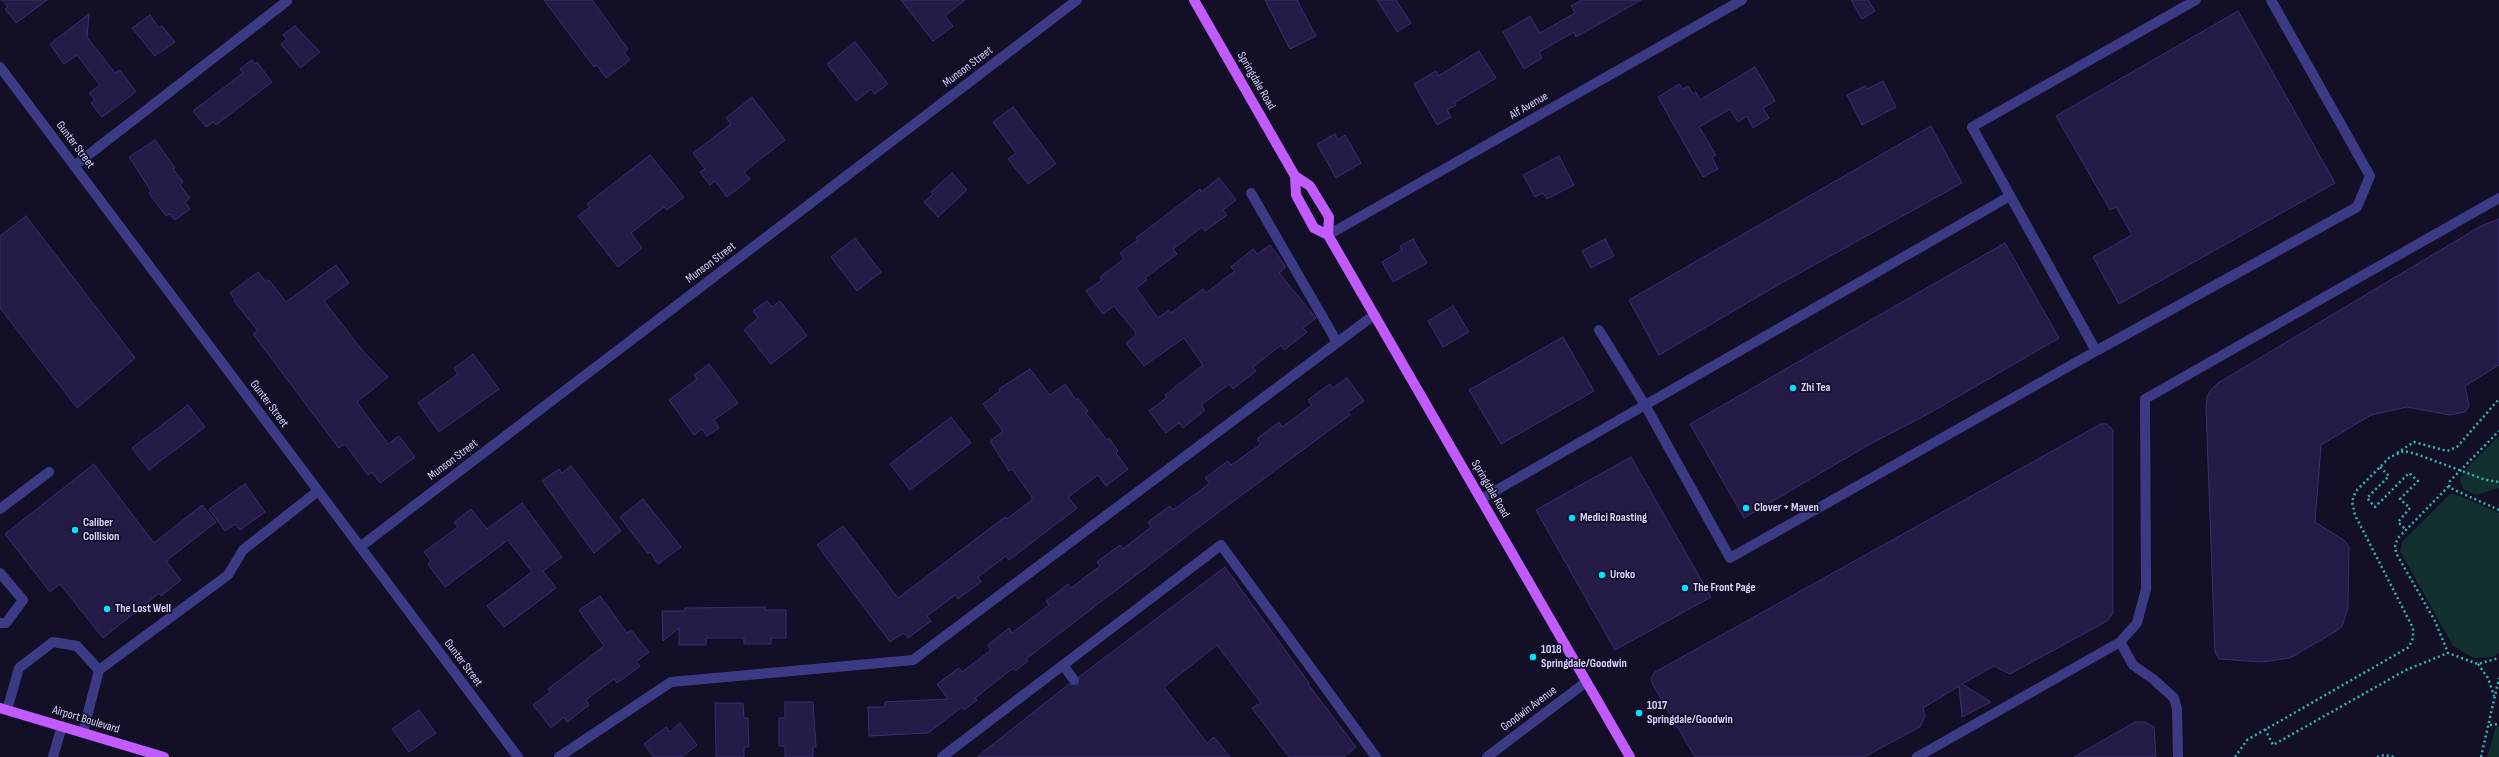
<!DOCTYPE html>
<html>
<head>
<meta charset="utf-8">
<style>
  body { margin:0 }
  canvas { display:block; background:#130f26 }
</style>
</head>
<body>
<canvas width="2499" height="757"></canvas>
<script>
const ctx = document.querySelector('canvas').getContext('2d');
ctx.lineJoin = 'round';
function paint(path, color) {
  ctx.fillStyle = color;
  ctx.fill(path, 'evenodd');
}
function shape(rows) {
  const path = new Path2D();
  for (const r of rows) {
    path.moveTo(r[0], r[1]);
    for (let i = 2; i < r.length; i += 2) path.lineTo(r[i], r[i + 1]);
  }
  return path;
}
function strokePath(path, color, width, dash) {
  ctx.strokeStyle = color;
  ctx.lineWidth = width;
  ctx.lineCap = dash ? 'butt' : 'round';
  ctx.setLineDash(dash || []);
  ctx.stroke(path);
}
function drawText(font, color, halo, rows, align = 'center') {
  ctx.font = font + ' "Sofia Sans Condensed",sans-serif';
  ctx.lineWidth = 3.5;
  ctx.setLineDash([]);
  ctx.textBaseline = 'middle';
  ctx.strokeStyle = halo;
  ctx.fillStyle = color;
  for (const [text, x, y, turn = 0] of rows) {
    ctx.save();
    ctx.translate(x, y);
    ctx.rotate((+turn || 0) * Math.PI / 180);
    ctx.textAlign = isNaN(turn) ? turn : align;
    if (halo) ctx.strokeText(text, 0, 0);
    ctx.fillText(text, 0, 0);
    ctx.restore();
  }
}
paint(shape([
  [2499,436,2499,488,2476,495,2463,489,2460,479,2466,469],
  [2450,494,2455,494,2499,513,2499,653,2493,657,2474,658,2453,646,2400,551,2402,542],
  [2499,726,2499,757,2487,757,2496,727]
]), '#12302f');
const building = shape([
  [2,0,47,0,16,23,5,9,8,7,2,0],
  [544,0,592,0,628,49,624,52,630,60,606,78,597,65,594,67,544,0],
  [901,0,965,0,945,16,953,26,933,41,901,0],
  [1265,0,1297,0,1316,36,1290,49,1265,0],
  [1377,0,1396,0,1411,23,1397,32,1377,0],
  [1582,0,1641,0,1576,37,1574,32,1539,52,1542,58,1524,69,1503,32,1530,16,1540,33,1575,13,1571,6,1582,0],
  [1851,0,1868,0,1875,11,1862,19,1851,0],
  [2238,11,2335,183,2119,304,2093,257,2132,235,2116,207,2110,210,2056,116,2238,11],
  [89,14,87,37,115,73,120,70,136,92,102,117,91,103,95,100,89,93,100,85,77,55,64,64,50,44,89,14],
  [150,15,159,28,162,26,175,42,155,56,132,28,150,15],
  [295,26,320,52,300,68,281,44,287,39,283,35,295,26],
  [855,42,888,84,875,94,871,89,856,101,827,64,855,42],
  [1479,51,1496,78,1454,103,1456,105,1447,110,1451,117,1437,125,1414,84,1436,71,1438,76,1479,51],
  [252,60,255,64,257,62,272,82,216,125,213,122,206,127,193,111,243,73,240,69,252,60],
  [1755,67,1775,101,1763,108,1769,118,1753,128,1747,116,1738,122,1730,109,1699,127,1716,155,1712,157,1718,169,1703,177,1658,97,1679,84,1683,89,1688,86,1693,94,1696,92,1700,100,1755,67],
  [1883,81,1896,107,1862,125,1847,95,1865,86,1867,89,1883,81],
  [752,97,785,140,744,172,750,179,727,197,715,181,710,185,700,172,705,169,693,153,731,124,726,118,752,97],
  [1013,107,1056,164,1028,184,1008,159,1016,153,993,122,1013,107],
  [1931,126,1962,183,1769,290,1659,355,1629,300,1931,126],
  [1335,134,1338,140,1345,135,1361,163,1336,178,1317,144,1335,134],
  [155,140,175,168,173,169,183,182,180,185,190,198,185,202,190,209,175,220,169,214,166,216,149,193,151,191,129,157,155,140],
  [650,155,684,197,667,210,664,207,631,233,642,248,618,267,578,216,590,207,587,204,650,155],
  [1559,156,1574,185,1547,199,1543,193,1535,197,1523,175,1559,156],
  [952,173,967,190,938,217,924,202,933,194,931,192,952,173],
  [1219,178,1236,200,1223,210,1227,215,1205,231,1202,227,1173,249,1177,254,1145,278,1147,280,1136,288,1158,318,1169,310,1171,313,1203,289,1206,293,1235,271,1231,267,1253,249,1257,254,1270,245,1286,267,1279,273,1316,318,1303,328,1307,332,1284,350,1281,345,1253,367,1256,371,1233,389,1229,384,1201,405,1205,410,1183,428,1179,423,1166,433,1149,411,1167,397,1165,395,1203,365,1184,338,1144,366,1126,343,1136,335,1134,330,1114,306,1103,314,1086,291,1102,280,1100,277,1124,259,1120,253,1138,240,1136,238,1200,189,1201,192,1219,178],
  [26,216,135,358,77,408,0,308,0,236,26,216],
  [2499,219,2499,365,2465,386,2469,406,2465,412,2450,415,2407,407,2371,415,2321,445,2315,522,2345,541,2349,547,2348,608,2342,626,2338,630,2290,658,2262,662,2219,659,2215,652,2206,408,2207,397,2211,390,2218,383,2481,226,2499,219],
  [855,238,881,272,857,291,831,257,855,238],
  [1413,239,1427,263,1393,282,1382,262,1402,250,1400,246,1413,239],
  [1605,239,1614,256,1591,268,1582,251,1605,239],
  [2005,243,2059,338,1928,414,1870,444,1744,518,1690,424,2005,243],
  [336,265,349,283,324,301,363,351,388,377,357,402,388,444,399,436,415,457,380,483,372,472,368,475,345,444,339,448,322,426,253,334,258,331,234,301,235,300,230,293,258,272,266,282,269,280,286,302,336,265],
  [767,301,772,307,780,301,807,336,771,364,744,330,758,318,753,311,767,301],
  [1453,306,1469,332,1443,347,1428,321,1453,306],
  [1563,337,1594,391,1501,444,1469,390,1563,337],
  [473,354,499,389,439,432,418,403,458,374,454,368,473,354],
  [709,364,738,403,714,420,719,428,707,436,702,429,694,435,669,400,697,379,694,375,709,364],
  [1030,369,1050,395,1065,384,1076,400,1078,398,1088,411,1086,413,1107,440,1109,438,1118,451,1116,453,1128,469,1106,486,1098,475,1068,497,1077,508,1009,560,1006,556,978,577,981,582,958,599,955,595,927,616,931,621,908,638,903,633,890,642,817,545,843,526,898,598,1005,517,1007,519,1032,500,1032,497,1012,469,1009,471,990,441,1003,431,983,404,1000,391,999,389,1030,369],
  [1347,378,1364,401,1348,412,1350,415,1204,523,1026,659,1028,661,1015,671,1013,668,975,698,977,700,964,710,962,707,928,733,869,736,868,707,885,707,885,702,948,699,937,684,959,668,962,672,991,650,988,645,1009,628,1012,633,1049,605,1046,601,1057,593,1068,584,1071,588,1100,566,1097,562,1120,545,1123,549,1151,527,1148,522,1170,506,1173,510,1198,492,1210,483,1205,478,1228,461,1231,465,1261,444,1257,439,1279,422,1282,427,1312,405,1308,400,1330,384,1333,388,1347,378],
  [188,405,205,427,149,470,132,448,188,405],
  [951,417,971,443,910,490,890,464,951,417],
  [2101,424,2107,424,2113,430,2113,613,2107,621,2010,674,1994,666,1962,684,1991,702,1962,717,1959,686,1923,708,1925,716,1920,727,1864,757,1695,757,1653,685,1651,678,1655,672,2101,424],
  [1631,457,1711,597,1615,650,1536,510,1631,457],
  [94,464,154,543,202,505,216,522,166,561,181,580,161,596,159,593,103,638,60,584,50,592,5,534,94,464],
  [571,466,621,531,594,553,542,481,559,469,562,473,571,466],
  [245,484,265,512,240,530,235,524,225,531,209,509,245,484],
  [643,499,681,547,658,564,650,552,648,554,620,517,643,499],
  [522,503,562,557,543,571,556,588,504,627,487,606,532,572,508,540,445,587,428,564,431,561,424,552,458,527,454,522,471,509,487,529,522,503],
  [1225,567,1309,683,1308,684,1356,747,1344,757,1289,757,1252,708,1261,703,1217,645,1164,687,1207,743,1214,737,1230,757,977,757,1069,684,1078,685,1079,677,1225,567],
  [600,596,627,633,631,630,649,652,636,662,640,666,617,683,614,679,586,700,589,705,567,722,564,717,551,728,533,705,550,692,548,689,604,646,579,610,600,596],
  [765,607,765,610,786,610,786,638,771,638,771,644,744,644,744,638,706,638,706,645,679,645,679,628,663,641,662,611,685,611,685,608,765,607],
  [785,702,813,702,816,747,813,747,813,757,785,757,785,746,779,746,779,718,785,718,785,702],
  [715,703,743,703,744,718,748,718,749,747,744,747,744,757,716,757,715,703],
  [419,710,436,733,409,752,392,729,419,710],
  [2135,722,2145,722,2154,727,2156,757,2074,757,2135,722],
  [680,723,697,745,682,757,654,757,644,744,666,727,670,732,680,723]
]);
paint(building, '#241b47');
strokePath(building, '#3b2d73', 1);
strokePath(shape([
  [2397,453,2414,442,2447,451,2457,447,2499,399],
  [2380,467,2389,476,2367,498,2375,507,2409,473,2418,481,2400,499,2410,508,2398,522,2406,530],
  [2449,487,2450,481,2499,431],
  [2499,510,2448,487,2398,538,2395,545,2396,553,2435,621,2448,653,2478,664,2499,658],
  [2478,664,2488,678,2494,696],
  [2490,725,2499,724],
  [2265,729,2273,745,2406,670,2448,653],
  [2235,757,2247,740,2409,647,2413,638,2413,628,2355,515,2352,501,2356,491,2390,457,2404,451,2416,454],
  [2377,757,2384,755,2395,757],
  [2481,757,2499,678]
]), '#2fb8b0', 2.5, [2, 3]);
strokePath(shape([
  [2196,0,1972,127,2096,351,2357,207,2370,176,2271,0],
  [0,67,518,757],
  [74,166,287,1],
  [1251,193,1337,342],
  [1328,235,1742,0],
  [1599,330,1645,405,1730,558,2096,351],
  [1481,499,2010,196],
  [0,509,49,472],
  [360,547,1077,0],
  [0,573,23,600,6,623,0,623],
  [2120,642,2133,665,2153,679,2174,698,2177,709,2178,757],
  [1063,665,1074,680],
  [7,710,19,668,53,642,77,646,99,670],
  [83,732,99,670,228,575,243,550,318,491],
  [53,757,62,726],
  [559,757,671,682,913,660,1374,315],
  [942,757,1221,545,1376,757],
  [1487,757,1586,682],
  [1917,757,2120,642,2137,623,2146,589,2145,399,2499,198]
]), '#3d3a85', 10);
strokePath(shape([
  [1194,0,1295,176,1296,195,1314,228,1328,235,1630,757],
  [1295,176,1310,186,1329,217,1328,235],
  [0,708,164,757]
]), '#c25bff', 10);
strokePath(shape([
  [2416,454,2486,480,2499,482]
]), '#2fb8b0', 2.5, [2, 3]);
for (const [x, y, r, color] of [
  [1793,388,4,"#00e5ff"],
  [1746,508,4,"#00e5ff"],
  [1572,518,4,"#00e5ff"],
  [75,530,4,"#00e5ff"],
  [1602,575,4,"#00e5ff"],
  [1685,588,4,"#00e5ff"],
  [107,609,4,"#00e5ff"],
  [1533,657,4,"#00e5ff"],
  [1639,713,4,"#00e5ff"]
]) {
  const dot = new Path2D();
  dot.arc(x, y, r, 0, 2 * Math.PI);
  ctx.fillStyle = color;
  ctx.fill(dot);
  strokePath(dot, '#130f26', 1.5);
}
drawText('12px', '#d9d4ff', '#130f26', [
  ["Munson Street",968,67,-37],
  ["Springdale Road",1256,81,60],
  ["Alf Avenue",1529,106,-30],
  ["Gunter Street",75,145,53],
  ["Munson Street",711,263,-37],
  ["Gunter Street",269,404,53],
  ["Munson Street",453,460,-37],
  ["Springdale Road",1490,489,60],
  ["Gunter Street",463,663,53],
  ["Goodwin Avenue",1529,709,-37],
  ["Airport Boulevard",86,720,17]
]);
drawText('bold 12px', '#d9d4ff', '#130f26', [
  ["Zhi Tea",1801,388],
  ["Clover + Maven",1754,508],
  ["Medici Roasting",1580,518],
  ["Caliber",83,523],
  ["Collision",83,537],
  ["Uroko",1610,575],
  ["The Front Page",1693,588],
  ["The Lost Well",115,609],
  ["1018",1541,650],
  ["Springdale/Goodwin",1541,664],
  ["1017",1647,706],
  ["Springdale/Goodwin",1647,720]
], 'left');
</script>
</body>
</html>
